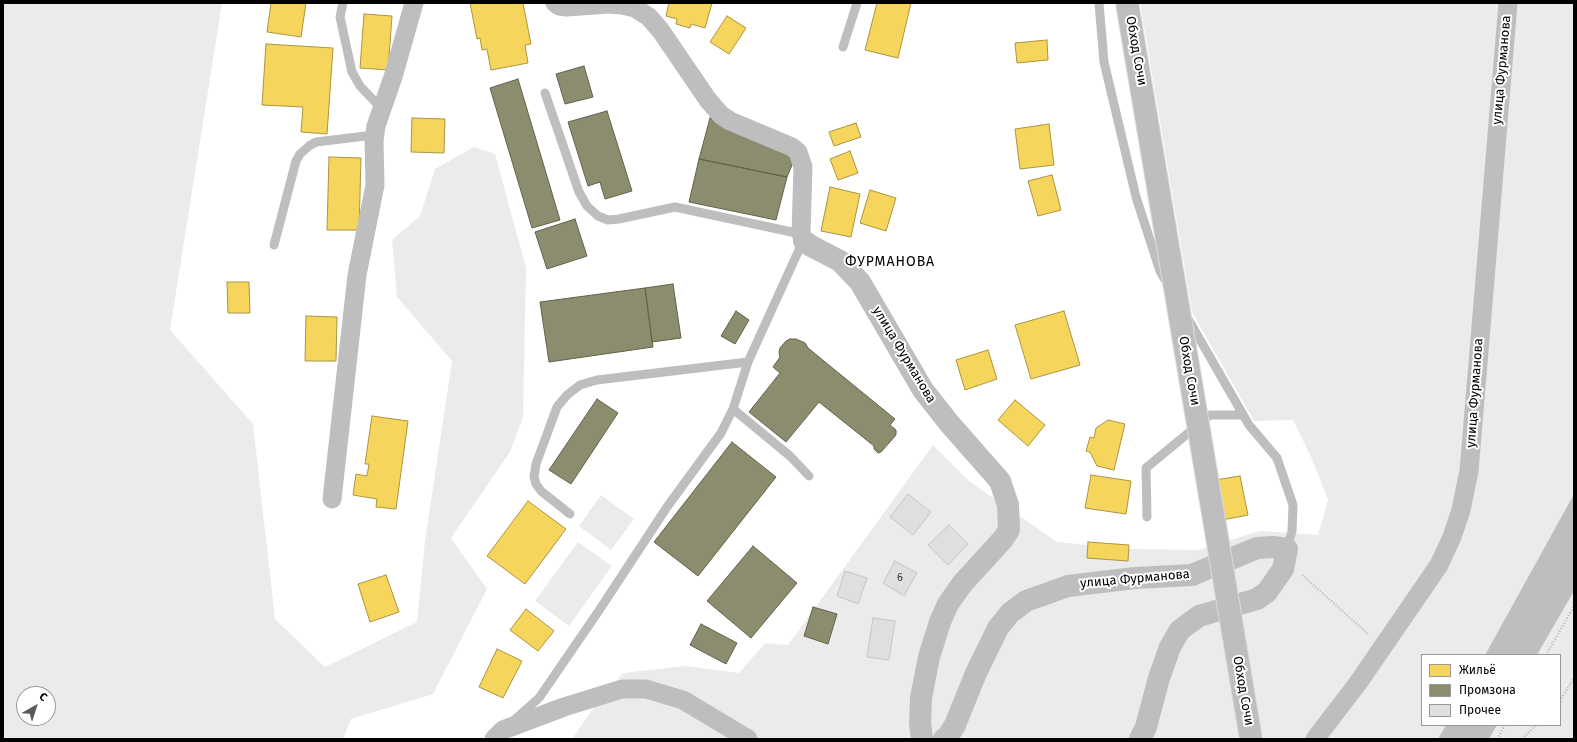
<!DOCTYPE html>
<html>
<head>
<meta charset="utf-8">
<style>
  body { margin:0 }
  #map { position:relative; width:1577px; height:742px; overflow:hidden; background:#fff; font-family:"Fira Sans",sans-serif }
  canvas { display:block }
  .frame { position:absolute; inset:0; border:4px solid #000; pointer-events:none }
  .legend { position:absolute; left:1421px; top:654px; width:140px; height:72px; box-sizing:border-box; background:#fff; border:1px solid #999; margin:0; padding:5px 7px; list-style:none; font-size:12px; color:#000 }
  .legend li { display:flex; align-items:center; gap:8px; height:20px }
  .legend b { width:20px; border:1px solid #999 }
  .north { position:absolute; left:16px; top:686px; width:40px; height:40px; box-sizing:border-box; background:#fff; border:1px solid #999; border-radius:50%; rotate:39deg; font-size:11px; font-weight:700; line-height:16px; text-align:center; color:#000 }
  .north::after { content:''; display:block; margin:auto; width:14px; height:18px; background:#595959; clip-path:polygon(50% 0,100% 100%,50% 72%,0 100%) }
</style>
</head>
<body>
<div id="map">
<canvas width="1577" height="742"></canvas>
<div class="frame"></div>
<ul class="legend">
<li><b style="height:11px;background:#f6d55c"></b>Жильё</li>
<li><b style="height:11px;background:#8c8c6e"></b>Промзона</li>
<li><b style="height:11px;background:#dfdfdf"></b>Прочее</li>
</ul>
<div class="north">С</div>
</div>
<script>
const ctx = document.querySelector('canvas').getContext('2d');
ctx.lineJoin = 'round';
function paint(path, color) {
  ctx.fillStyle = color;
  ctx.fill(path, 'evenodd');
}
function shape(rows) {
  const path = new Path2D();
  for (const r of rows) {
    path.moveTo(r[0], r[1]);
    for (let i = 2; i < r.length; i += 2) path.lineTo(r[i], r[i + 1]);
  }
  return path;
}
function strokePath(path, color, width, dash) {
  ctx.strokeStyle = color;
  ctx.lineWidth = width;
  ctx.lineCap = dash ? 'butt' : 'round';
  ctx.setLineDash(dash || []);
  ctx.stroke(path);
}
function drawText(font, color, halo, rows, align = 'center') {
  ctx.font = font + ' "Fira Sans",sans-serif';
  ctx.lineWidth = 4;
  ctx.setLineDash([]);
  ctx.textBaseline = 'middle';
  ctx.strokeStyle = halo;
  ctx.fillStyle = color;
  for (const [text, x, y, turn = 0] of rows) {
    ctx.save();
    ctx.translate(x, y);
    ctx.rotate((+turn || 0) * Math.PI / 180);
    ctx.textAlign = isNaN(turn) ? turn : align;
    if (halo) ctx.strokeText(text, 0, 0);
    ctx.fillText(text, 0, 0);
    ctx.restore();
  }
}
paint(shape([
  [3,3,222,3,170,330,253,424,275,619,325,667,417,622,425,541,452,361,397,297,392,240,420,216,435,169,474,147,495,154,526,268,523,417,510,452,451,538,487,589,433,694,351,719,343,739,3,739],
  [24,694,48,694,48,718,24,718],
  [1140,3,1574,3,1574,494,1485,655,1422,655,1422,725,1446,725,1438,739,572,739,592,710,623,673,685,666,739,673,765,643,788,645,933,445,969,481,1057,542,1132,549,1198,550,1260,531,1318,535,1328,500,1312,459,1293,420,1254,421,1192,312],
  [601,495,634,519,611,550,579,526],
  [578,542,612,566,569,626,535,601],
  [1574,591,1574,739,1489,739,1497,725,1560,725,1560,655,1537,655]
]), '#ebebeb');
paint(shape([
  [1574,494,1574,591,1537,655,1485,655],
  [1446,725,1497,725,1489,739,1438,739]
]), '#bebebe');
const homes = shape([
  [271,3,306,3,301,37,267,32,271,3],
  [470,3,523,3,531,44,525,45,528,63,491,70,487,49,482,50,480,38,477,39,470,3],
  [669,3,712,3,705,28,691,24,690,28,676,24,677,19,666,16,669,3],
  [877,3,911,3,898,58,865,50,877,3],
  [364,14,392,16,388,70,360,68,364,14],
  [727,16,746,28,729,54,710,42,727,16],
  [1047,40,1048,60,1017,63,1015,43,1047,40],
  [266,44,333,48,327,134,301,132,303,107,262,105,266,44],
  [412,118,445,119,444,153,411,152,412,118],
  [856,123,861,137,834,146,829,132,856,123],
  [1049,124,1054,165,1020,169,1015,129,1049,124],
  [850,151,858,173,838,180,830,159,850,151],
  [329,157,361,158,359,230,327,230,329,157],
  [1052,175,1061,210,1038,216,1028,181,1052,175],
  [830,187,860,194,851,237,821,231,830,187],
  [870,190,896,198,886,231,860,223,870,190],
  [227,282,249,282,250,313,228,313,227,282],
  [1064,311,1080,365,1031,379,1015,325,1064,311],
  [306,316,337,317,336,361,305,361,306,316],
  [988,350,997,379,965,390,956,360,988,350],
  [1015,400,1045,425,1028,446,998,420,1015,400],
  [372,416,408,421,396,509,376,507,377,499,353,495,356,474,367,476,369,464,365,464,372,416],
  [1108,420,1125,424,1114,470,1097,466,1090,452,1086,451,1090,437,1094,438,1096,428,1108,420],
  [1091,475,1131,481,1126,514,1085,508,1091,475],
  [1240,476,1248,515,1222,520,1215,480,1240,476],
  [528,501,566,529,525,584,487,556,528,501],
  [1088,542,1129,545,1128,561,1087,558,1088,542],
  [386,575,399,612,370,622,358,584,386,575],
  [526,609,554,631,538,651,510,630,526,609],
  [497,649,522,661,503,698,479,687,497,649]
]);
paint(homes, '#f6d55c');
strokePath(homes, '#ac9540', 1);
const industry = shape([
  [584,66,593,97,565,104,556,74,584,66],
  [518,79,560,220,532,228,490,88,518,79],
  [607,111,632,191,605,199,600,182,588,186,568,122,607,111],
  [710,118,795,158,787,177,699,159,710,118],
  [699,159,787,177,776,220,689,202,699,159],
  [575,219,587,256,547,269,535,232,575,219],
  [673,284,681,338,652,342,645,288,673,284],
  [645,288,653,347,549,362,540,302,645,288],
  [736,311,749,320,735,344,721,336,736,311],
  [790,339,796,339,805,343,808,348,895,419,890,425,896,430,896,435,881,452,878,453,874,449,874,446,819,402,786,442,749,412,780,373,773,367,780,357,779,352,780,348,786,341,790,339],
  [597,399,618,413,571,484,549,470,597,399],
  [732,442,776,477,698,576,654,542,732,442],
  [753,546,797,583,751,638,707,601,753,546],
  [813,607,837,614,828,644,804,636,813,607],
  [701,624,737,643,726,664,690,645,701,624]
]);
paint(industry, '#8c8c6e');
strokePath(industry, '#62624d', 1);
const building = shape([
  [908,494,931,512,913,535,890,517,908,494],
  [949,525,968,544,948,565,928,545,949,525],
  [895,561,917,573,904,596,883,583,895,561],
  [845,571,867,578,858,604,837,596,845,571],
  [873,618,895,621,889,660,867,657,873,618]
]);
paint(building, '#dfdfdf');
strokePath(building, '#c6c6c6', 1);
strokePath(shape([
  [1302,575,1368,634],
  [1546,655,1574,606],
  [1560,701,1574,678],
  [1497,739,1505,725],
  [1522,739,1536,725]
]), '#b9b9b9', 2.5, [1, 2]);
strokePath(shape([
  [343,3,340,17,352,72,360,86,381,108],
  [1099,3,1104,62,1136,197,1160,271,1168,285],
  [843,47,857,3],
  [545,93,579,192,587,206,598,216,608,220,619,219,675,207,801,234],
  [274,245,296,161,300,154,309,146,316,142,374,135],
  [1187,317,1249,425,1277,458,1293,505,1292,531,1287,549],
  [733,409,790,456,809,476],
  [570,514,541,491,536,484,534,477,536,464,557,407,567,395,580,385,597,380,748,362],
  [1147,517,1146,468,1210,415,1243,415],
  [513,721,539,698,598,612,667,507,721,433,733,409,748,362,803,241]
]), '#bebebe', 9);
strokePath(shape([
  [555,3,559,6,567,7,608,4,622,5,635,8,649,17,661,31,708,100,721,115,730,121,792,147,798,152,803,167,801,234,804,241],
  [332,499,357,275,375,185,374,141,376,126,393,77,414,3],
  [494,739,503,730,564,707,622,689,646,689,683,700,748,739],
  [1315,739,1358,683,1439,565,1452,537,1461,510,1469,471,1508,3]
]), '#bebebe', 19);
strokePath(shape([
  [804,241,811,246,840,261,860,282,923,390,949,423,1000,481,1008,505,1009,530,1003,539,962,584,948,604,940,622,929,657,921,698,920,723,922,739],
  [944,739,948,736,955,725,976,673,998,628,1010,613,1026,601,1068,586,1135,578,1192,575,1257,548,1273,547,1287,549,1283,569,1267,592,1257,599,1199,616,1180,630,1170,647,1159,678,1146,727,1140,739]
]), '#bebebe', 22);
const trunkBridge = shape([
  [1127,3,1251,739]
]);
strokePath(trunkBridge, '#dbdbdb', 24, []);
strokePath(trunkBridge, '#bebebe', 22);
drawText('11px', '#383838', null, [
  ["6",900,578]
]);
drawText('13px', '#000', '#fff', [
  ["Обход Сочи",1136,51,80],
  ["улица Фурманова",1502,70,-85],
  ["улица Фурманова",904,355,59],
  ["Обход Сочи",1189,371,80],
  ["улица Фурманова",1475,393,-86],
  ["улица Фурманова",1135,579,-5],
  ["Обход Сочи",1243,691,80]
]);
ctx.letterSpacing = '1px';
drawText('14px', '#000', '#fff', [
  ["ФУРМАНОВА",890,262]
]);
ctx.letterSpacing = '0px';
</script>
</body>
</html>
